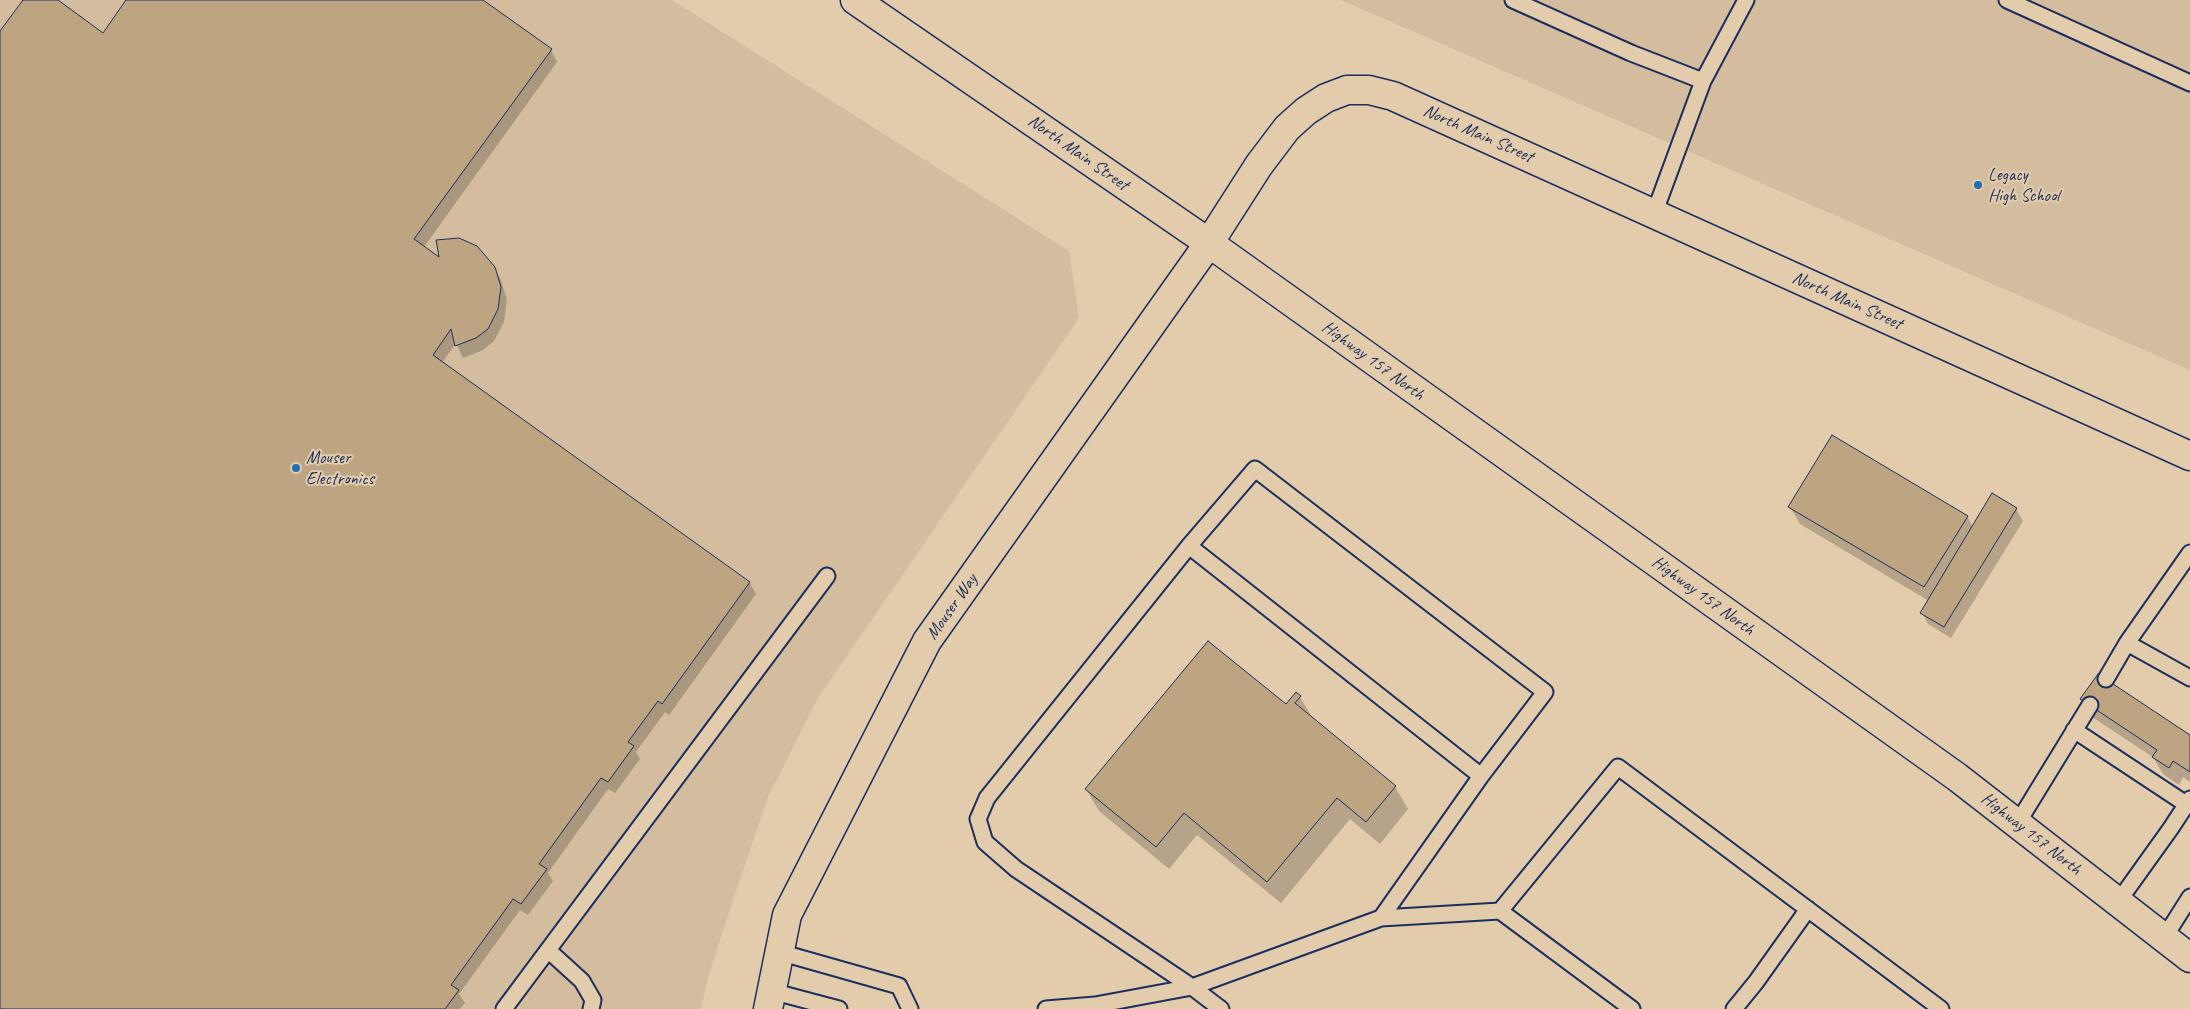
<!DOCTYPE html>
<html>
<head>
<meta charset="utf-8">
<style>
  body { margin:0 }
  canvas { display:block; background:#e3ccac }
</style>
</head>
<body>
<canvas width="2190" height="1009"></canvas>
<script>
const ctx = document.querySelector('canvas').getContext('2d');
ctx.lineJoin = 'round';
function paint(path, color) {
  ctx.fillStyle = color;
  ctx.fill(path, 'evenodd');
}
function shape(rows) {
  const path = new Path2D();
  for (const r of rows) {
    path.moveTo(r[0], r[1]);
    for (let i = 2; i < r.length; i += 2) path.lineTo(r[i], r[i + 1]);
  }
  return path;
}
function strokePath(path, color, width, dash) {
  ctx.strokeStyle = color;
  ctx.lineWidth = width;
  ctx.lineCap = dash ? 'butt' : 'round';
  ctx.setLineDash(dash || []);
  ctx.stroke(path);
}
function drawText(font, color, halo, rows, align = 'center') {
  ctx.font = font + ' Caveat,sans-serif';
  ctx.lineWidth = 4;
  ctx.setLineDash([]);
  ctx.textBaseline = 'middle';
  ctx.strokeStyle = halo;
  ctx.fillStyle = color;
  for (const [text, x, y, turn = 0] of rows) {
    ctx.save();
    ctx.translate(x, y);
    ctx.rotate((+turn || 0) * Math.PI / 180);
    ctx.textAlign = isNaN(turn) ? turn : align;
    if (halo) ctx.strokeText(text, 0, 0);
    ctx.fillText(text, 0, 0);
    ctx.restore();
  }
}
paint(shape([
  [0,0,672,0,1069,251,1079,318,818,698,768,797,731,906,708,978,701,1009,0,1009],
  [1341,0,2190,0,2190,370]
]), '#d4bd9e');
paint(shape([
  [24,0,55,0,103,34,128,0,481,0,551,50,557,62,424,247,441,259,494,268,501,280,507,300,504,322,494,341,483,350,463,358,456,343,442,363,749,582,756,594,669,715,665,712,636,752,640,759,615,793,608,789,548,873,553,881,528,915,520,910,459,994,465,1003,460,1009,0,1009,0,33],
  [1790,507,1967,516,1973,527,2016,509,2023,521,1951,638,1928,624,1922,613,1929,601,1800,524],
  [1300,697,1313,719,1395,787,1408,809,1380,844,1350,819,1281,903,1197,835,1169,869,1099,811,1086,789,1286,706],
  [2082,699,2190,737,2190,782,2183,777,2179,785,2163,774,2153,757,2092,717]
]), '#0003');
const building = shape([
  [23,0,58,0,103,33,126,0,483,0,552,49,414,239,439,257,436,240,459,238,477,246,495,267,501,287,498,309,488,329,476,338,455,346,451,329,433,355,750,582,662,704,658,701,628,742,634,746,608,782,601,778,539,864,547,869,521,904,513,899,451,985,459,990,445,1009,0,1009,0,31,23,0],
  [1832,435,1968,516,1924,587,1788,507,1832,435],
  [1992,493,2017,508,1944,627,1920,613,1992,493],
  [1208,641,1286,704,1296,692,1301,696,1295,703,1396,786,1366,822,1337,798,1267,882,1184,813,1156,847,1085,789,1208,641],
  [2098,674,2190,735,2190,772,2173,761,2169,768,2152,757,2157,750,2080,699,2098,674]
]);
paint(building, '#bea582');
strokePath(building, '#1b2f5e', 1);
const lane = shape([
  [1513,0,1631,53,1703,81],
  [2007,0,2190,83],
  [1654,214,1703,81,1746,0],
  [1189,546,1481,776,1545,692,1255,469,1189,546,987,798,978,819,985,842,1016,869,1192,987,1381,918,1481,776],
  [2190,553,2127,643,2190,678],
  [2106,679,2127,643],
  [2074,730,2186,804],
  [2017,824,2090,705],
  [2118,902,2171,828,2190,799],
  [1500,911,1632,1009],
  [1381,918,1500,911,1618,767,1941,1009],
  [2164,938,2190,897],
  [548,950,582,981,593,1000,591,1009],
  [779,952,899,986,910,1009],
  [771,991,839,1009],
  [1095,1005,1192,987,1221,1009],
  [504,1009,827,576],
  [1046,1009,1095,1005,1095,1009],
  [1734,1009,1756,982,1808,909]
]);
const secondary = shape([
  [768,1009,787,915,927,641,1209,243,855,0]
]);
const primary = shape([
  [2190,456,1393,96,1369,90,1347,90,1326,98,1306,111,1287,128,1259,165,1209,243,1957,777,2190,958]
]);
strokePath(lane, '#1b2f5e', 19);
strokePath(secondary, '#1b2f5e', 31);
strokePath(primary, '#1b2f5e', 31);
strokePath(lane, '#e3ccac', 15);
strokePath(secondary, '#e3ccac', 28);
strokePath(primary, '#e3ccac', 28);
for (const [x, y, r, color] of [
  [1978,185,5,"#1f6fb2"],
  [296,468,5,"#1f6fb2"]
]) {
  const dot = new Path2D();
  dot.arc(x, y, r, 0, 2 * Math.PI);
  ctx.fillStyle = color;
  ctx.fill(dot);
  strokePath(dot, '#e3ccac', 2);
}
drawText('18px', '#1b2f5e', '#e3ccac', [
  ["North Main Street",1478,134,24],
  ["North Main Street",1078,153,35],
  ["North Main Street",1847,301,24],
  ["Highway 157 North",1373,361,36],
  ["Highway 157 North",1703,596,36],
  ["Mouser Way",952,607,-55],
  ["Highway 157 North",2031,834,38]
]);
drawText('18px', '#1b2f5e', '#e3ccac', [
  ["Legacy",1988,175],
  ["High School",1988,196],
  ["Mouser",306,458],
  ["Electronics",306,479]
], 'left');
</script>
</body>
</html>
